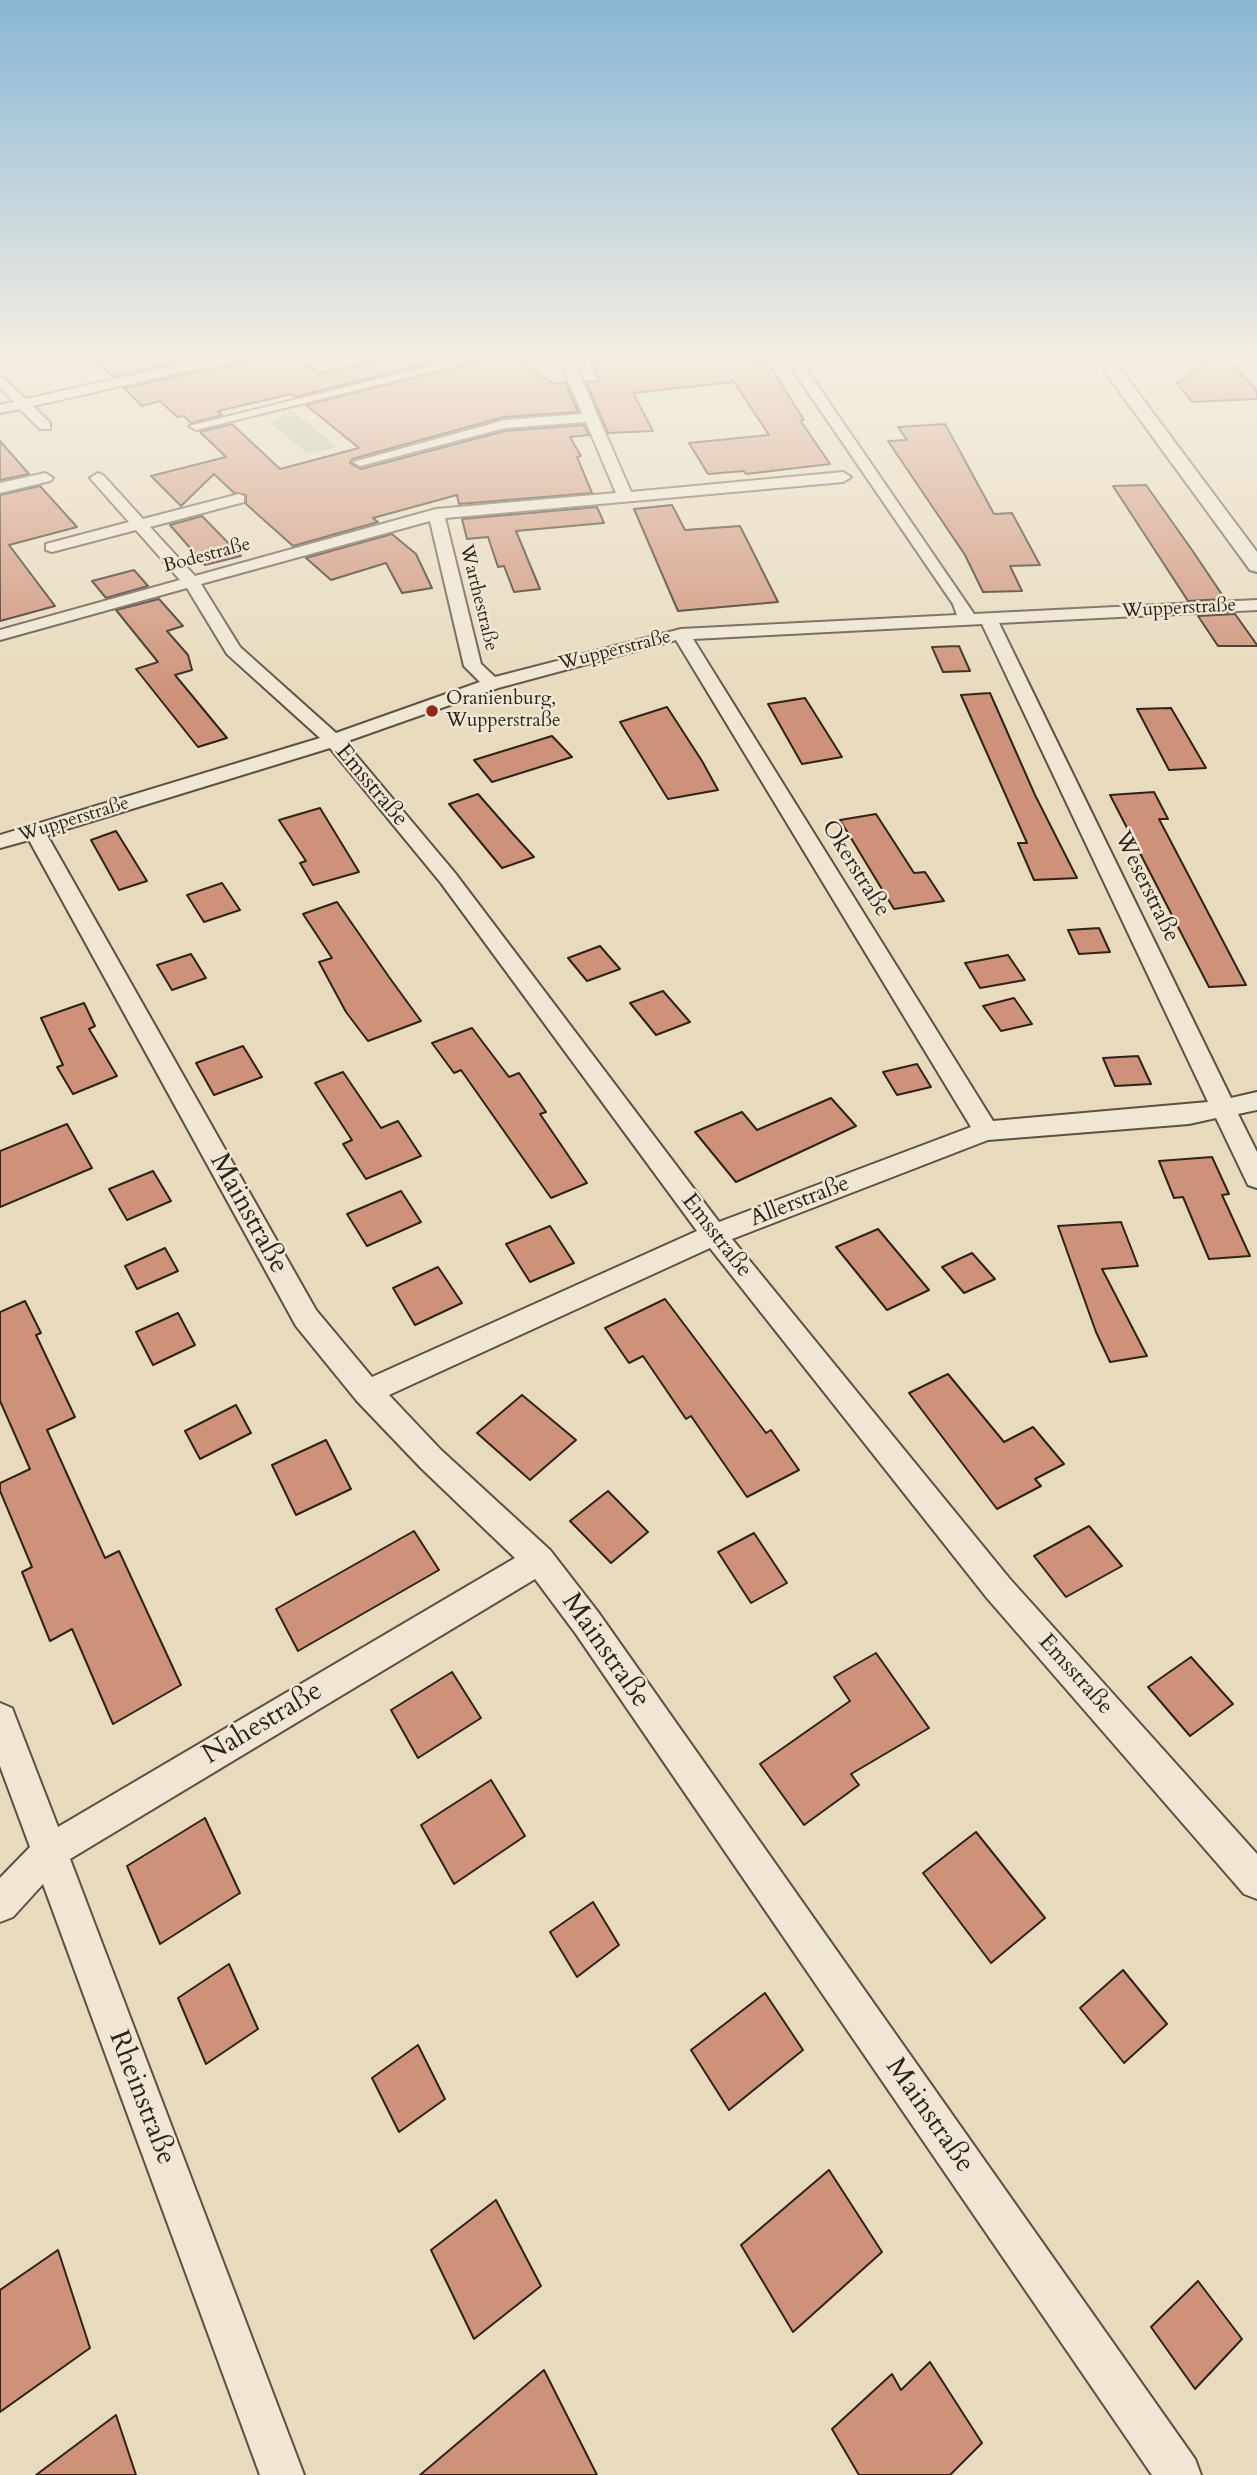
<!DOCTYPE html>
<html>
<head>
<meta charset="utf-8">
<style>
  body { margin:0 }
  canvas { display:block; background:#e7dabd }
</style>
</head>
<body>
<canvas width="1257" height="2475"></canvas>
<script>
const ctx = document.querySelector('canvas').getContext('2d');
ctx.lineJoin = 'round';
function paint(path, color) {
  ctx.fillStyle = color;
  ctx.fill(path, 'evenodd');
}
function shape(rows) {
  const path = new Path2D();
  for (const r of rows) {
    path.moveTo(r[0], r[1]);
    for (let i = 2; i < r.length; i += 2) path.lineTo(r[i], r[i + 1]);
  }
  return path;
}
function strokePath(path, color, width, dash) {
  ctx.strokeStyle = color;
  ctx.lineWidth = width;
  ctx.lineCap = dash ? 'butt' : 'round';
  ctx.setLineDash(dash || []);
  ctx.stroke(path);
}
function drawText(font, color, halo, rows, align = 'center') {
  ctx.font = font + ' Cardo,serif';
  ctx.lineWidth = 5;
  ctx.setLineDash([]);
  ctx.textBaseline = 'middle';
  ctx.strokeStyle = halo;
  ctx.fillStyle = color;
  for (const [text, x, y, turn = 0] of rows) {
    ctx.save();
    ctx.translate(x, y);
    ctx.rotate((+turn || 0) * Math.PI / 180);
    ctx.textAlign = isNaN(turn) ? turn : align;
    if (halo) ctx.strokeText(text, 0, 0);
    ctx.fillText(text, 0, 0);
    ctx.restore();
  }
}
paint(shape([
  [291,410,337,447,308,454,270,423]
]), '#b1c094');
const building = shape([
  [90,354,198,354,198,358,113,377,90,354],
  [277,354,294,354,319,373,408,354,468,354,295,397,291,394,218,411,222,415,191,423,184,416,177,417,160,401,142,406,124,388,277,354],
  [508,354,554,384,566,383,578,412,504,417,352,459,350,463,361,469,505,431,584,425,589,435,570,437,581,456,577,457,592,493,459,504,457,495,373,518,378,522,293,546,246,504,246,495,234,493,214,474,181,506,151,476,226,457,200,432,232,424,280,469,359,448,306,405,508,354],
  [587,354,746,354,754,365,769,364,804,420,800,420,830,464,746,474,744,471,708,474,689,443,769,435,734,382,633,393,653,431,608,433,586,382,599,381,587,354],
  [1218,354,1224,354,1257,391,1257,399,1192,402,1177,383,1218,354],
  [945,424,994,514,1012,513,1040,565,1010,566,1022,591,983,592,965,555,888,441,907,440,898,427,945,424],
  [0,441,29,474,0,480,0,441],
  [1146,485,1192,550,1225,599,1188,601,1113,486,1146,485],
  [40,486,77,527,9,545,55,606,0,621,0,495,40,486],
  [672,505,685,530,740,526,778,602,678,611,634,509,672,505],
  [597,507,604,523,516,531,540,589,514,592,504,566,498,567,488,537,467,539,462,519,597,507],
  [202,516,241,556,205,565,170,525,202,516],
  [392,534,416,554,432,588,402,593,386,563,331,580,306,558,392,534],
  [134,570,148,586,106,598,92,581,134,570],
  [159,599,183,626,167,631,188,655,192,670,175,675,227,738,198,747,136,669,158,662,116,610,159,599],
  [1235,614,1257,645,1257,646,1218,646,1198,616,1235,614],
  [959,646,970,671,943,672,932,647,959,646],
  [990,693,1035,795,1077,878,1034,880,1018,843,1027,843,961,695,990,693],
  [805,698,842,757,802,764,768,704,805,698],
  [667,707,702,761,718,790,668,799,620,722,667,707],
  [1171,708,1206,768,1169,770,1137,709,1171,708],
  [552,736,572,757,492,782,474,760,552,736],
  [1154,792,1168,819,1159,819,1246,985,1209,987,1110,795,1154,792],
  [478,794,513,834,534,857,502,868,449,804,478,794],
  [320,808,359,872,313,885,300,863,306,861,279,820,320,808],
  [876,814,914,873,925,872,944,901,894,909,840,820,876,814],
  [116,831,147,881,119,890,91,840,116,831],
  [222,883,240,910,204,922,187,895,222,883],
  [337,902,389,977,421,1021,368,1041,346,1012,319,962,332,958,303,914,337,902],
  [1099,928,1110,952,1079,954,1068,930,1099,928],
  [600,946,620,969,587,981,568,958,600,946],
  [191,954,206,978,172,990,157,965,191,954],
  [1008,955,1025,980,980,988,965,963,1008,955],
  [663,991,690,1022,656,1035,630,1003,663,991],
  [1014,998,1032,1024,1001,1031,983,1006,1014,998],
  [84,1003,95,1026,89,1029,117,1076,73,1094,57,1067,63,1065,41,1018,84,1003],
  [472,1028,509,1077,519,1073,546,1112,540,1114,587,1183,551,1198,461,1070,454,1073,432,1043,472,1028],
  [243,1046,262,1077,214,1095,196,1063,243,1046],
  [1138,1056,1151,1084,1115,1086,1103,1058,1138,1056],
  [917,1064,931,1087,897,1095,883,1072,917,1064],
  [343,1072,381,1128,398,1121,421,1156,366,1179,343,1144,352,1140,315,1083,343,1072],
  [831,1098,856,1126,736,1182,695,1132,742,1112,757,1130,831,1098],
  [67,1124,92,1168,0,1207,0,1151,67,1124],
  [1212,1157,1229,1194,1222,1195,1250,1256,1209,1259,1183,1197,1174,1198,1159,1161,1212,1157],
  [153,1171,171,1201,127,1220,109,1189,153,1171],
  [401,1191,421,1222,367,1246,347,1214,401,1191],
  [1121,1222,1138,1266,1102,1269,1147,1356,1110,1362,1096,1332,1058,1226,1121,1222],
  [550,1226,574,1263,530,1282,506,1244,550,1226],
  [878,1229,929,1290,887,1310,836,1247,878,1229],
  [165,1248,178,1271,137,1289,125,1266,165,1248],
  [972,1253,995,1279,964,1293,942,1267,972,1253],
  [438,1267,462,1303,415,1325,393,1288,438,1267],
  [665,1299,766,1433,771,1430,799,1470,747,1497,691,1416,686,1419,643,1356,629,1363,605,1328,665,1299],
  [25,1301,41,1333,36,1335,75,1417,47,1430,105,1558,119,1551,181,1685,113,1724,72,1629,50,1641,22,1572,32,1567,0,1491,0,1483,30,1469,0,1401,0,1312,25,1301],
  [178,1313,195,1345,153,1365,136,1332,178,1313],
  [948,1374,1004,1442,1033,1427,1064,1464,1035,1479,1041,1486,997,1509,909,1393,948,1374],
  [522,1395,576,1440,530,1480,477,1433,522,1395],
  [236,1405,251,1433,200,1459,185,1431,236,1405],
  [326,1440,351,1489,296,1515,272,1465,326,1440],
  [608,1491,648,1532,611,1563,570,1521,608,1491],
  [1089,1526,1122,1566,1066,1597,1034,1556,1089,1526],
  [414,1531,439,1570,298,1651,276,1609,414,1531],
  [754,1533,787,1583,751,1603,718,1552,754,1533],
  [876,1653,929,1728,851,1774,859,1785,804,1825,760,1764,850,1701,834,1677,876,1653],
  [1191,1657,1233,1704,1190,1736,1148,1687,1191,1657],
  [452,1672,481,1718,418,1758,391,1710,452,1672],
  [491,1780,525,1836,454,1884,421,1825,491,1780],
  [205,1818,240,1893,160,1944,127,1866,205,1818],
  [976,1832,1045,1918,991,1963,923,1873,976,1832],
  [593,1902,619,1945,577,1977,550,1932,593,1902],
  [229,1964,258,2029,206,2064,178,1998,229,1964],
  [1123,1970,1167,2024,1124,2063,1080,2008,1123,1970],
  [765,1993,803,2050,729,2110,691,2050,765,1993],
  [418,2045,445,2099,399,2132,372,2078,418,2045],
  [829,2170,882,2252,793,2332,741,2245,829,2170],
  [496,2200,541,2286,474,2339,431,2250,496,2200],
  [58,2250,90,2348,0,2412,0,2290,58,2250],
  [1198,2281,1242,2339,1195,2389,1151,2327,1198,2281],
  [930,2362,982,2443,950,2475,859,2475,832,2429,892,2374,901,2390,930,2362],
  [544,2370,597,2475,420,2475,544,2370],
  [116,2415,136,2475,36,2475,116,2415]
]);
paint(building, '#ce9179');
strokePath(building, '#2f2318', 2);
const minor = shape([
  [479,354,502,354,196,430,189,426,479,354],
  [552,354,567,354,573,359,631,492,843,472,851,477,843,482,445,518,481,664,495,677,681,629,957,615,953,604,782,354,796,354,974,614,1257,600,1257,610,999,623,1231,1098,1257,1092,1257,1110,1238,1114,1257,1152,1257,1188,1248,1185,1216,1118,1189,1124,988,1140,732,1239,1009,1578,1257,1854,1257,1899,1244,1894,987,1598,710,1248,389,1395,441,1450,550,1550,598,1612,1195,2459,1201,2475,1152,2475,576,1634,535,1579,70,1859,304,2475,260,2475,43,1884,13,1917,0,1922,0,1878,30,1847,0,1766,0,1703,12,1708,58,1827,515,1558,421,1468,357,1401,296,1326,29,840,0,848,0,835,320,738,227,654,187,588,0,640,0,630,180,580,136,530,52,552,46,550,46,544,129,522,90,478,98,473,103,475,143,519,239,494,244,496,244,502,150,527,195,576,436,509,616,493,586,422,505,428,360,466,353,462,505,420,582,414,560,361,552,354],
  [430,521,464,666,480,682,336,733,240,647,201,584,430,521],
  [982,624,1208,1102,993,1121,693,639,982,624],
  [676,640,971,1127,719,1222,455,873,345,742,498,688,676,640],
  [330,748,441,883,697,1231,372,1377,316,1310,47,835,330,748],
  [200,360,207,364,205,367,33,406,50,423,50,429,40,429,20,409,0,413,0,405,14,402,0,388,0,376,26,399,200,360],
  [45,473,53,478,50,481,0,493,0,483,45,473]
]);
const tertiary = shape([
  [1092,354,1109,354,1257,552,1257,572,1250,570,1092,354]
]);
strokePath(minor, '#5d5141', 4);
strokePath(tertiary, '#5d5141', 4);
paint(minor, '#efe7d4');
paint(tertiary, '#efe7d4');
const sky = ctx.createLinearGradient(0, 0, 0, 700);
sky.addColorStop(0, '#88b6d5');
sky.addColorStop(0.51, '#f4eee1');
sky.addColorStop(1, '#f4eee100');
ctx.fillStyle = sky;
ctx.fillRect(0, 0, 1257, 700);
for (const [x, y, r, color] of [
  [432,711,7,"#8f2418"]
]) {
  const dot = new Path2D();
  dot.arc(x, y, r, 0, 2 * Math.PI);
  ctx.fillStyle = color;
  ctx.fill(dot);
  strokePath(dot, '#efe7d4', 2.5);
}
drawText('19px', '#2f2318', '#efe7d4', [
  ["Bodestraße",207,556,-15],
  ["Warthestraße",478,598,76],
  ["Wupperstraße",1179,609,-3],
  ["Wupperstraße",615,651,-14],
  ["Wupperstraße",74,820,-17]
]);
drawText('19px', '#2f2318', '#efe7d4', [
  ["Oranienburg,",446,700],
  ["Wupperstraße",446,722]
], 'left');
drawText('23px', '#2f2318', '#efe7d4', [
  ["Emsstraße",371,786,50],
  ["Okerstraße",855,869,58],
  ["Weserstraße",1146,887,64],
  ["Allerstraße",800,1202,-21],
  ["Emsstraße",716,1236,52],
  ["Emsstraße",1075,1675,48]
]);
drawText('28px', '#2f2318', '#efe7d4', [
  ["Mainstraße",248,1214,61],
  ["Mainstraße",605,1651,55],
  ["Nahestraße",263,1724,-31],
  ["Rheinstraße",141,2098,69],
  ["Mainstraße",929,2116,55]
]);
</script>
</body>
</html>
